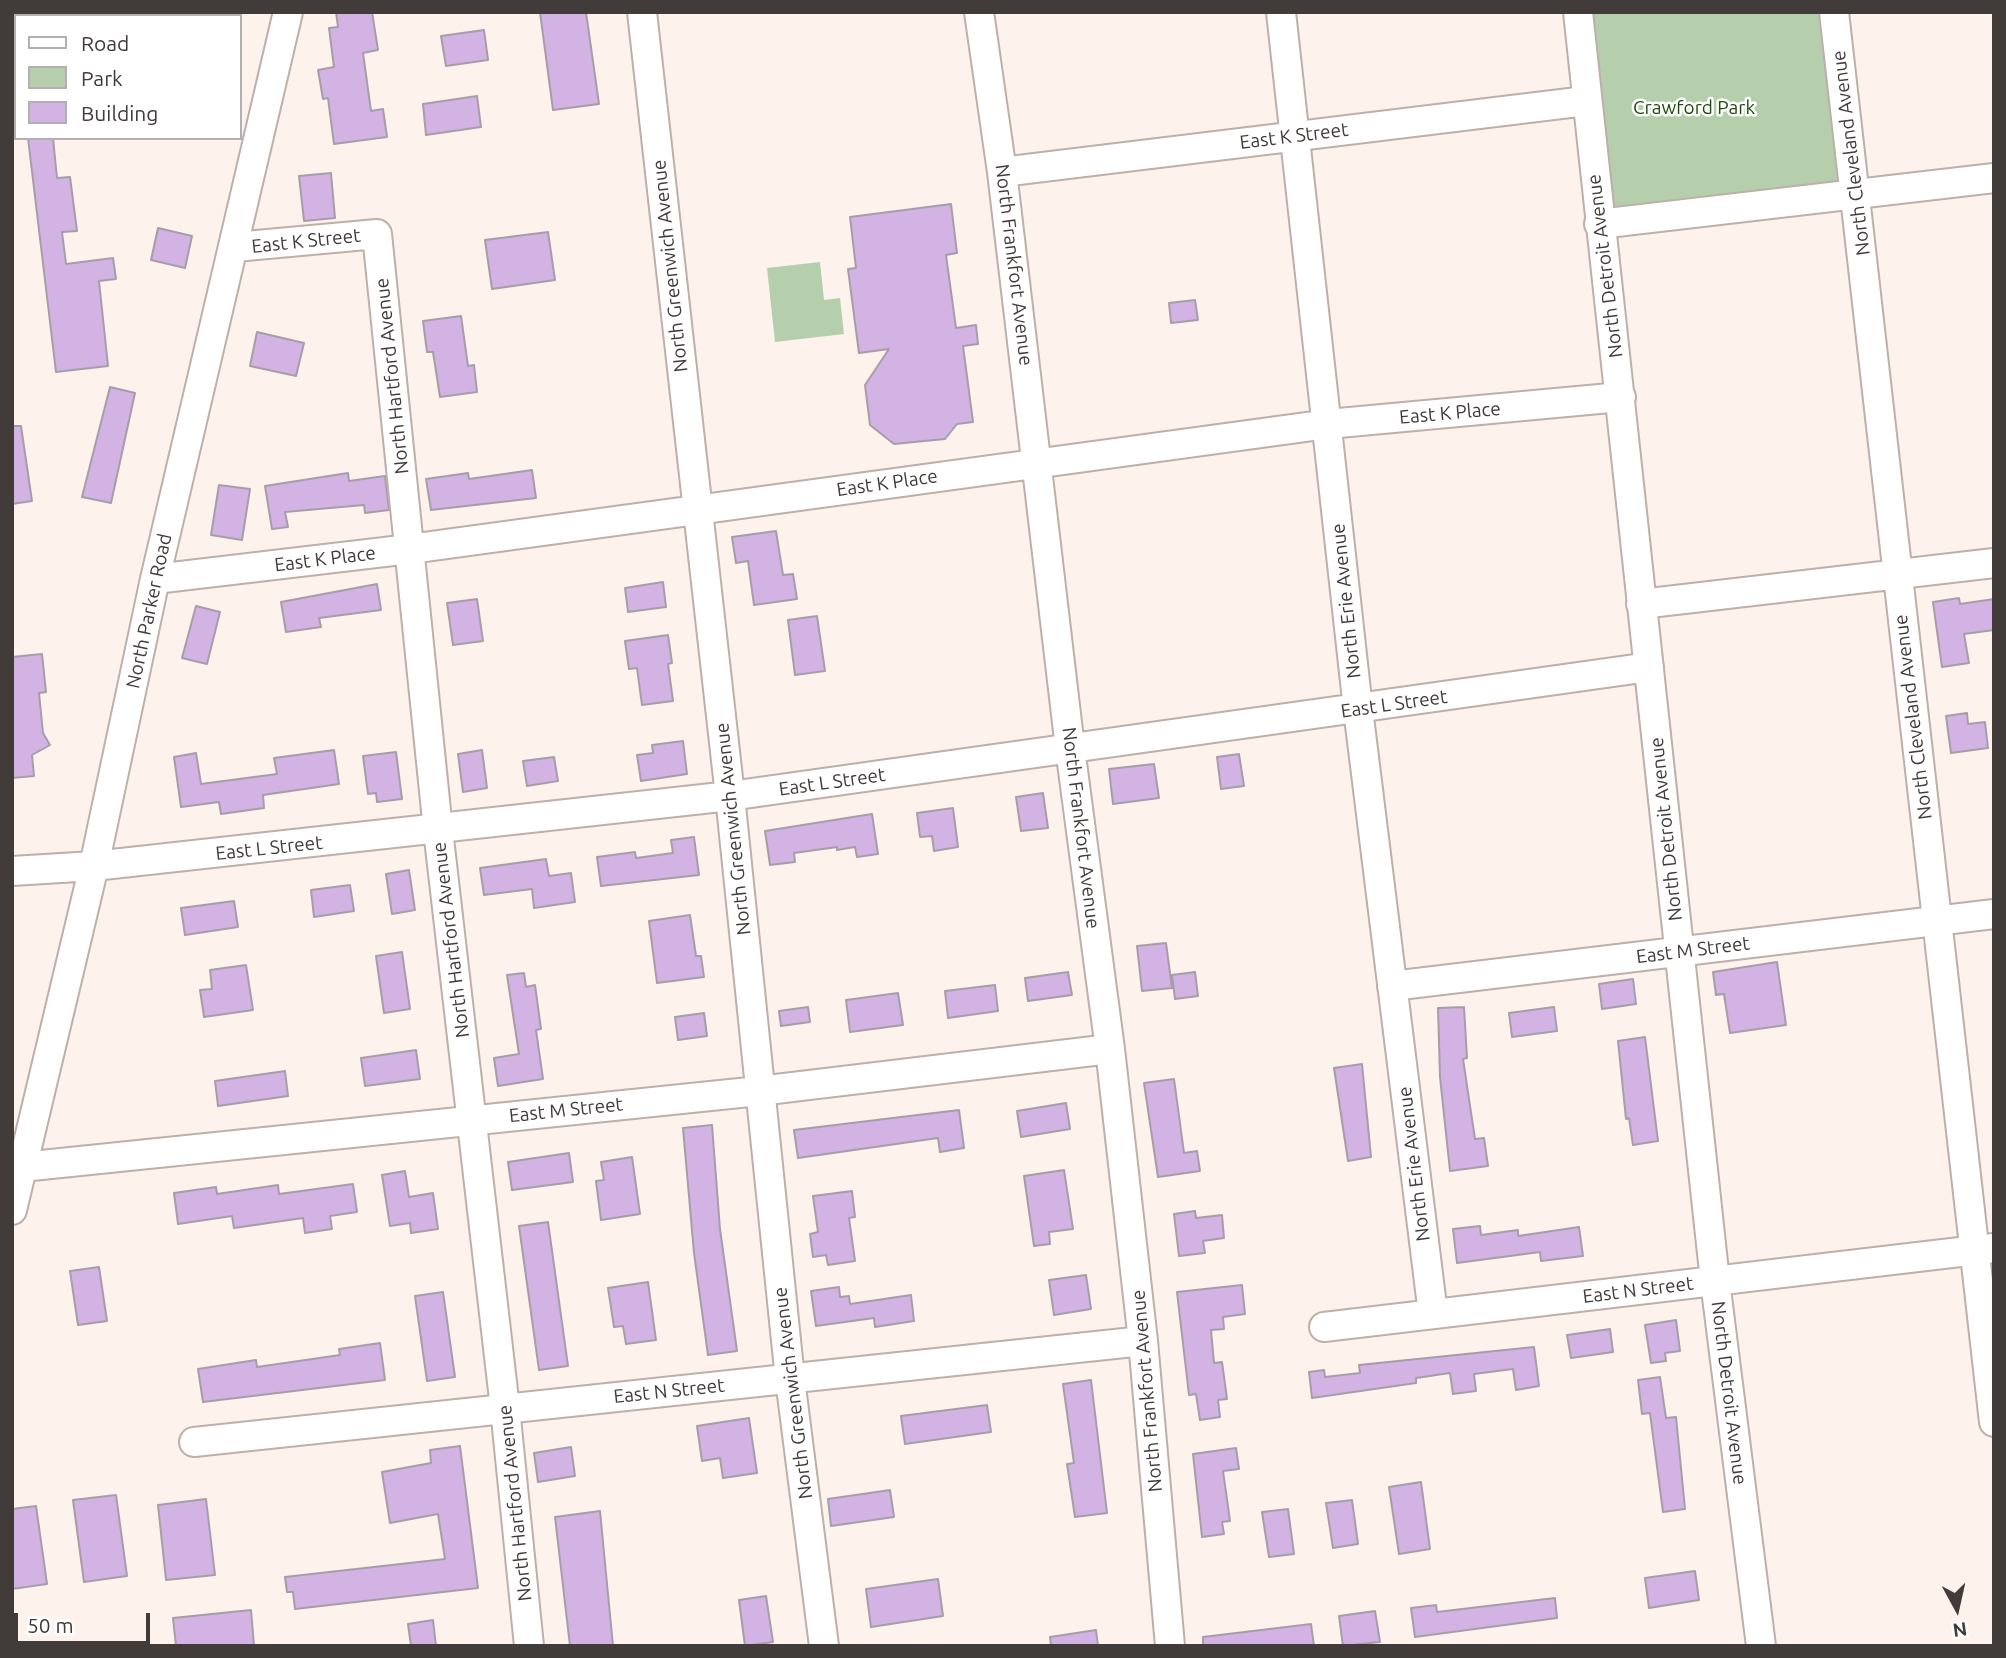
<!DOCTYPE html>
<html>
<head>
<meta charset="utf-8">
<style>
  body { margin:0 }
  #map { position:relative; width:2006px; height:1658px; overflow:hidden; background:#fef2ed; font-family:Ubuntu,sans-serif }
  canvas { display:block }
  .frame { position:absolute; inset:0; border:14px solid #413b39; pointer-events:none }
  .legend { position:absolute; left:14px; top:14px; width:228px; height:126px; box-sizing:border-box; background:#fff; border:2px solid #b3b1b0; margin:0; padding:9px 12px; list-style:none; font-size:21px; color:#413b39 }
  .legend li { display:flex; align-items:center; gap:14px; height:35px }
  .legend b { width:35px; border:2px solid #b3b1b0 }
  .north { position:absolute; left:1922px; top:1574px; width:70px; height:70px; -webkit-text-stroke:5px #fff; paint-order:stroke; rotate:172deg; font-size:19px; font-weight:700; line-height:28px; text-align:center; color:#413b39 }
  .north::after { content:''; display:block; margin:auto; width:24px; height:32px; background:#413b39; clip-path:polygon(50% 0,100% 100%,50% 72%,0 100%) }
  .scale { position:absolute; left:14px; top:1613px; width:136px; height:32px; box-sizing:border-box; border:4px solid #413b39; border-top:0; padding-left:9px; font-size:21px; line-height:24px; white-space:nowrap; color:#413b39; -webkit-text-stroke:5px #fff; paint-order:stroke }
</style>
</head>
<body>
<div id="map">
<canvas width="2006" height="1658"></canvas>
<div class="frame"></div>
<ul class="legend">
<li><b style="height:9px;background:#fff"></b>Road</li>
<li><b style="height:19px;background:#b5cfad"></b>Park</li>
<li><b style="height:19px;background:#d2b3e4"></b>Building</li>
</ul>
<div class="north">N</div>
<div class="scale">50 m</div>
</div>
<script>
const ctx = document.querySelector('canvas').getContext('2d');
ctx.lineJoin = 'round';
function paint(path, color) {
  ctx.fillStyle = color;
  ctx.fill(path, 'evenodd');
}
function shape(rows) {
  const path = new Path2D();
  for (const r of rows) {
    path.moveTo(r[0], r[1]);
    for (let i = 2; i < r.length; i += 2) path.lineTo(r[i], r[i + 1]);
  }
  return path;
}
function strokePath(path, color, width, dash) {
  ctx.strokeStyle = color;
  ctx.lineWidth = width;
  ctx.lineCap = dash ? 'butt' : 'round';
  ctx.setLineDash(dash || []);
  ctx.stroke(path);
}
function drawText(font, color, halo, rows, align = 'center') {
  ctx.font = font + ' Ubuntu,sans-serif';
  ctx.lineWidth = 5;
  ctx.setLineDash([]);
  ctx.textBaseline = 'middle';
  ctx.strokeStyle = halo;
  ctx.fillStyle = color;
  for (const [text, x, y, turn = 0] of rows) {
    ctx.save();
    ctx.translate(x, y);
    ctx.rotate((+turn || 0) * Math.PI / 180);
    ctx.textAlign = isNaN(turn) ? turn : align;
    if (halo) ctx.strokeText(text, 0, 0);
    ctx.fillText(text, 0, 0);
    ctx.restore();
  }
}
paint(shape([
  [1585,12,1825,12,1845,186,1609,214],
  [820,262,824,300,840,298,844,334,775,342,767,268]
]), '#b5cfad');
const building = shape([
  [336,12,372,12,378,50,363,53,371,111,383,109,387,137,334,144,328,98,323,99,318,70,334,67,329,28,338,27,336,12],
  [540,12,586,12,599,104,553,110,540,12],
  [484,30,488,60,446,66,441,36,484,30],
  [477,96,481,127,426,135,423,104,477,96],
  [28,138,53,138,57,178,70,177,77,231,62,232,66,264,113,258,116,279,99,281,108,366,56,372,28,138],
  [331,173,335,218,304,221,299,176,331,173],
  [951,204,957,253,946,255,956,328,976,325,978,344,963,346,973,422,957,424,945,439,894,444,870,425,865,385,889,349,859,353,848,269,856,268,850,217,951,204],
  [158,228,192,236,185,268,151,260,158,228],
  [548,232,555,280,492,289,485,240,548,232],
  [1195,300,1198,320,1171,323,1169,303,1195,300],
  [461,316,468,366,474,365,477,392,440,397,433,352,427,352,423,321,461,316],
  [257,332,304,343,296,376,250,366,257,332],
  [110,387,135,393,111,503,82,497,110,387],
  [12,426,21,426,32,501,12,504,12,426],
  [532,470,536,498,431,510,426,479,468,473,469,479,532,470],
  [348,473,349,481,385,476,389,510,365,513,364,505,285,512,288,527,272,529,265,486,348,473],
  [219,485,250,489,242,540,211,535,219,485],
  [776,531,783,575,793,574,797,599,754,605,748,561,736,563,732,537,776,531],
  [663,582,666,607,628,612,625,588,663,582],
  [377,584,381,610,319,618,321,627,286,632,281,602,377,584],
  [1959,598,1960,604,1994,599,1994,630,1964,634,1969,663,1942,667,1933,602,1959,598],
  [477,599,483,641,453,645,447,603,477,599],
  [196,606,220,612,207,664,182,658,196,606],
  [817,616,825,671,795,675,788,620,817,616],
  [668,635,672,663,668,664,673,701,642,705,637,668,629,669,625,641,668,635],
  [42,654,46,692,39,693,43,733,50,745,32,755,34,776,12,778,12,657,42,654],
  [1967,713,1968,724,1985,722,1988,748,1951,753,1946,716,1967,713],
  [683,741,687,774,641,781,637,755,653,753,652,745,683,741],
  [334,750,339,784,263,795,264,808,221,814,219,802,181,807,174,757,196,753,201,784,277,774,274,758,334,750],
  [482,750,487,788,463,792,458,754,482,750],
  [396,752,402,799,377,802,376,793,368,794,363,756,396,752],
  [1239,754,1244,786,1221,789,1217,757,1239,754],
  [554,757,558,781,527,786,523,761,554,757],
  [1154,764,1159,798,1113,804,1109,769,1154,764],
  [1043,793,1048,828,1021,831,1016,797,1043,793],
  [953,808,958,847,934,851,932,836,920,837,917,813,953,808],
  [872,814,878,854,857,857,855,847,837,850,837,847,794,853,795,862,770,865,765,831,872,814],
  [694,837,699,875,601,886,597,857,635,852,636,858,673,853,671,840,694,837],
  [546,859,549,876,571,873,575,902,534,908,532,889,484,895,480,868,546,859],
  [409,870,415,910,392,914,386,874,409,870],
  [350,885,354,911,314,917,311,890,350,885],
  [234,901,238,927,185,935,181,908,234,901],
  [690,915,696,956,701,956,704,977,657,983,649,921,690,915],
  [1166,943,1172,988,1142,991,1137,946,1166,943],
  [402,952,410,1009,384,1013,376,956,402,952],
  [1777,962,1786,1025,1730,1033,1724,994,1716,995,1713,972,1777,962],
  [246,965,253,1010,204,1017,200,990,212,989,210,970,246,965],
  [1068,972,1072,995,1028,1001,1025,978,1068,972],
  [1195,972,1198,996,1175,999,1172,975,1195,972],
  [524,973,526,987,535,985,541,1029,536,1030,543,1079,498,1086,494,1058,519,1054,507,975,524,973],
  [1633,979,1636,1004,1602,1009,1599,984,1633,979],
  [995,985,998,1011,948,1018,945,991,995,985],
  [898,993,903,1025,850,1032,846,1000,898,993],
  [808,1007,810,1022,781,1026,779,1011,808,1007],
  [1464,1007,1467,1058,1463,1059,1475,1139,1484,1138,1488,1166,1450,1171,1440,1077,1438,1008,1464,1007],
  [1554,1007,1557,1031,1512,1037,1509,1013,1554,1007],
  [704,1013,707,1036,678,1040,675,1017,704,1013],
  [1645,1037,1658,1141,1633,1145,1629,1118,1626,1119,1618,1041,1645,1037],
  [416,1050,420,1079,365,1086,361,1058,416,1050],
  [1362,1064,1371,1157,1348,1161,1334,1068,1362,1064],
  [285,1071,288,1096,218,1106,215,1081,285,1071],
  [1174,1079,1184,1153,1197,1151,1200,1171,1158,1177,1144,1083,1174,1079],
  [1066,1103,1070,1129,1021,1137,1017,1111,1066,1103],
  [959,1110,964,1148,940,1152,938,1138,798,1158,794,1130,959,1110],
  [712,1125,720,1229,737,1351,708,1355,694,1253,683,1128,712,1125],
  [569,1153,573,1182,512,1190,508,1162,569,1153],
  [632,1157,640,1214,601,1220,596,1181,604,1180,601,1162,632,1157],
  [1064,1170,1073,1229,1049,1232,1050,1244,1034,1246,1024,1176,1064,1170],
  [405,1171,409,1197,433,1193,438,1229,411,1233,410,1223,390,1226,382,1175,405,1171],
  [353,1184,357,1212,330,1216,332,1229,305,1233,303,1218,234,1228,232,1216,178,1224,174,1193,216,1187,217,1194,278,1185,279,1194,353,1184],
  [852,1191,855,1217,849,1218,855,1261,828,1265,826,1255,813,1257,810,1234,818,1232,813,1196,852,1191],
  [1195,1211,1196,1218,1222,1215,1224,1238,1203,1241,1205,1253,1179,1256,1174,1214,1195,1211],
  [548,1222,568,1366,539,1370,519,1226,548,1222],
  [1480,1226,1481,1235,1518,1230,1518,1236,1579,1227,1583,1256,1541,1261,1540,1252,1457,1263,1453,1229,1480,1226],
  [99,1267,107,1321,78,1325,70,1271,99,1267],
  [1086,1275,1091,1309,1054,1315,1049,1280,1086,1275],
  [648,1282,656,1340,626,1344,623,1326,614,1327,608,1288,648,1282],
  [1242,1285,1245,1314,1223,1317,1224,1329,1211,1330,1214,1363,1222,1362,1227,1399,1218,1400,1220,1417,1200,1420,1196,1394,1189,1395,1177,1292,1242,1285],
  [839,1287,840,1297,849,1296,850,1304,911,1295,914,1321,875,1327,874,1318,816,1326,811,1291,839,1287],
  [443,1292,455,1377,427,1381,415,1296,443,1292],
  [1676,1320,1680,1351,1665,1353,1666,1361,1651,1363,1645,1325,1676,1320],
  [1610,1329,1613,1352,1571,1358,1567,1335,1610,1329],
  [380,1343,385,1380,203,1402,198,1369,256,1360,257,1367,340,1355,339,1349,380,1343],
  [1534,1347,1539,1386,1516,1390,1513,1369,1474,1374,1476,1391,1453,1394,1450,1373,1416,1378,1416,1383,1312,1398,1309,1372,1324,1370,1325,1377,1360,1373,1359,1365,1534,1347],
  [1660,1377,1666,1418,1676,1417,1685,1509,1663,1512,1650,1413,1642,1414,1638,1380,1660,1377],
  [1091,1380,1107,1513,1075,1517,1067,1464,1074,1463,1063,1384,1091,1380],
  [987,1405,991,1432,905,1444,901,1416,987,1405],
  [749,1418,757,1473,723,1478,720,1458,702,1461,697,1426,749,1418],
  [460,1446,478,1588,295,1609,293,1592,287,1592,285,1577,445,1559,438,1514,390,1523,382,1472,431,1463,430,1450,460,1446],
  [571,1447,575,1476,538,1482,534,1453,571,1447],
  [1236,1448,1239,1469,1223,1471,1230,1521,1222,1522,1224,1534,1202,1537,1193,1454,1236,1448],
  [1421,1482,1430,1549,1399,1554,1389,1487,1421,1482],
  [890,1490,894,1517,831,1526,828,1499,890,1490],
  [116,1495,127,1576,84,1582,73,1500,116,1495],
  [206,1499,215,1575,166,1580,158,1505,206,1499],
  [1352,1500,1358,1544,1333,1548,1326,1503,1352,1500],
  [36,1506,47,1584,12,1589,12,1509,36,1506],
  [1288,1509,1294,1554,1269,1557,1262,1512,1288,1509],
  [600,1511,613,1646,570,1646,555,1517,600,1511],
  [1695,1571,1699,1600,1649,1608,1645,1578,1695,1571],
  [938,1579,943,1616,871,1627,866,1589,938,1579],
  [766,1596,773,1642,745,1646,739,1600,766,1596],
  [1555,1598,1557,1618,1415,1637,1411,1608,1436,1605,1437,1612,1555,1598],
  [251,1610,254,1646,176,1646,173,1618,251,1610],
  [1375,1611,1380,1642,1343,1646,1339,1616,1375,1611],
  [433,1620,436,1646,411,1646,408,1624,433,1620],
  [1311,1624,1314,1646,1203,1646,1203,1637,1311,1624],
  [1096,1630,1098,1646,1051,1646,1050,1637,1096,1630]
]);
paint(building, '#d2b3e4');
strokePath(building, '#a59ea9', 2);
const minor = shape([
  [642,12,730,796,790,1379,824,1646],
  [979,12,1002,172,1070,748,1110,1049,1143,1341,1170,1646],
  [1281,12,1358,709,1433,1314],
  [1578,12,1715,1281,1761,1646],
  [1834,12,1994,1422],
  [1002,172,1586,101],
  [1599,224,1994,178],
  [235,247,377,234,438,830,505,1408,529,1646],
  [155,579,410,549,1328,424,1621,397],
  [1641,604,1994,563],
  [12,871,94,866,730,796,1649,667],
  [1392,986,1994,914],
  [22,1167,759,1091,1110,1049],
  [12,1210,94,866,155,579,288,12],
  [1324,1327,1994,1248],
  [194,1442,1143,1341]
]);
strokePath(minor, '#bdafaa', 32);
strokePath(minor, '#fff', 28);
drawText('19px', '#1d4b0b', '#fff', [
  ["Crawford Park",1694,108]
]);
drawText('19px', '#413b39', '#fff', [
  ["East K Street",1294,136,-7],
  ["North Cleveland Avenue",1851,153,-97],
  ["East K Street",306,241,-6],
  ["North Frankfort Avenue",1014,265,83],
  ["North Greenwich Avenue",670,266,-96],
  ["North Detroit Avenue",1605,266,-97],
  ["North Hartford Avenue",392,376,-96],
  ["East K Place",1450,413,-5],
  ["East K Place",887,483,-8],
  ["East K Place",325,559,-7],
  ["North Erie Avenue",1346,601,-96],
  ["North Parker Road",149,611,-78],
  ["East L Street",1394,704,-8],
  ["North Cleveland Avenue",1913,717,-97],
  ["East L Street",832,782,-8],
  ["North Frankfort Avenue",1081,828,83],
  ["North Greenwich Avenue",733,829,-96],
  ["North Detroit Avenue",1666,829,-96],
  ["East L Street",269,848,-6],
  ["North Hartford Avenue",451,940,-97],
  ["East M Street",1693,950,-7],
  ["East M Street",566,1110,-6],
  ["North Erie Avenue",1414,1164,-97],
  ["East N Street",1638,1290,-7],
  ["East N Street",669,1391,-6],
  ["North Frankfort Avenue",1147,1391,-95],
  ["North Greenwich Avenue",793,1393,-97],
  ["North Detroit Avenue",1729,1393,83],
  ["North Hartford Avenue",515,1503,-96]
]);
</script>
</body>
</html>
